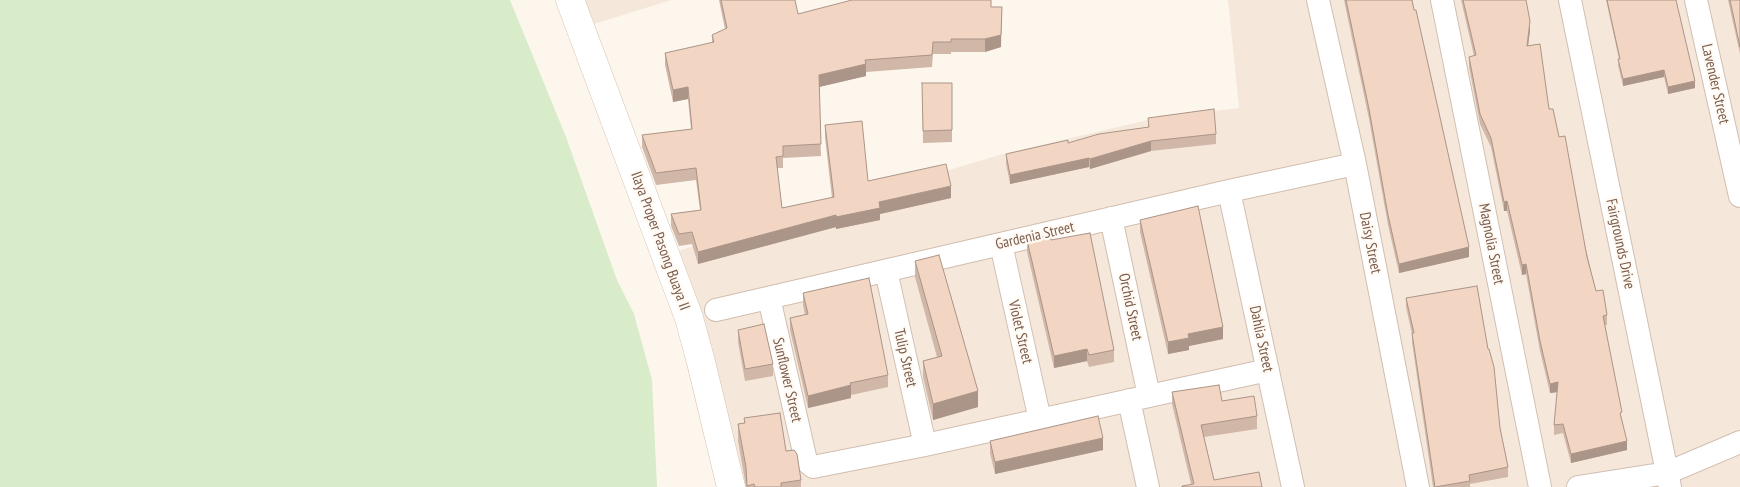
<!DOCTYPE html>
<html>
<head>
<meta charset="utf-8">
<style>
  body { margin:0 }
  canvas { display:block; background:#fdf6ec }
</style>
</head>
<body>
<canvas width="1740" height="487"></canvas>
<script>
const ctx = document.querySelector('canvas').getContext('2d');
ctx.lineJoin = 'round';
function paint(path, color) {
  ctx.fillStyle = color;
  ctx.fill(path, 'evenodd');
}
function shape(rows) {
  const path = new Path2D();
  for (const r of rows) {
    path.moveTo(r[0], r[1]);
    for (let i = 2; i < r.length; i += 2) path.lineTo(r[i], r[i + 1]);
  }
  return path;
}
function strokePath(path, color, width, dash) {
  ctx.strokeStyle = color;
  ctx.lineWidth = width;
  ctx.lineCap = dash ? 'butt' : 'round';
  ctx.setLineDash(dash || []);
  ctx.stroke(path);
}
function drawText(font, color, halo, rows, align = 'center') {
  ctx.font = font + ' "PT Sans Narrow",sans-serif';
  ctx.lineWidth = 4.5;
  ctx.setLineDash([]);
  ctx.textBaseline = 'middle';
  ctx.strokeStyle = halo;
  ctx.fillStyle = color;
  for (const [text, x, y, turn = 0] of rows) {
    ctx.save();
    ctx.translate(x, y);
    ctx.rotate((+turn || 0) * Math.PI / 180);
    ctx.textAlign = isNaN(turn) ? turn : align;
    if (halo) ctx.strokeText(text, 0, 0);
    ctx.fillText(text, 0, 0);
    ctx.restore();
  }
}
paint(shape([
  [585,0,671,0,594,24],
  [1228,0,1740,0,1740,487,736,487,673,253,780,216,885,189,1003,154,1156,118,1239,108]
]), '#f5e8da');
paint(shape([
  [0,0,510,0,566,137,617,280,634,314,652,380,657,487,0,487]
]), '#d8ecc9');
const street = shape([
  [1318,0,1355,164,1418,487],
  [1442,0,1540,487],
  [1570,0,1670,487],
  [1696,0,1740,196],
  [1229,191,1293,487],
  [1111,218,1149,396],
  [1001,244,1040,420],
  [886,271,925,445],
  [769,298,806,461,813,467,925,445,1268,370],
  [716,310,1229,191,1355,164],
  [1129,400,1148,487],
  [1578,487,1667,473,1740,442]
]);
const secondary = shape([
  [570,0,689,318,701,362,731,487]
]);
strokePath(street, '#d1beb0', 24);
strokePath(secondary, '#d6c0b0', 29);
strokePath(street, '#fff', 22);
strokePath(secondary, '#fff', 28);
paint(shape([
  [719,0,795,0,798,14,991,7,1001,47,985,52,951,52,951,54,933,54,932,67,866,72,866,76,819,87,821,156,783,158,783,168,777,168,782,208,832,198,825,137,825,125,868,181,951,198,880,214,880,220,836,229,836,227,698,264,692,244,679,246,671,226,671,214,700,210,696,180,656,185,642,147,642,135,691,129,688,99,673,102,665,65,665,53,712,43,712,35,725,29],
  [1344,0,1412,0,1469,257,1399,273,1388,225,1369,119],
  [1461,0,1526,0,1530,30,1528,45,1559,137,1596,291,1607,315,1607,325,1605,325,1627,450,1571,463,1563,433,1554,435,1554,425,1558,392,1550,393,1540,351,1526,274,1522,275,1507,211,1504,211,1491,147,1480,124,1469,67,1469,57,1474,56],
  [1606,0,1676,0,1695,88,1668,94,1664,77,1623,86,1618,65,1619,59],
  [1728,0,1740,0,1740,54],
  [922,83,952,83,952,142,923,143],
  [1148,118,1216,134,1216,144,1151,151,1090,169,1089,167,1010,184,1006,163,1006,154,1068,143,1148,127],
  [1140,220,1223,339,1189,346,1189,350,1168,354,1140,232],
  [1027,240,1051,240,1114,350,1114,362,1089,367,1087,361,1054,368,1027,252],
  [915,261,978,407,933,420,923,377,923,361,937,357,915,277],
  [803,293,888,375,888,387,851,395,851,398,808,408,790,330,790,318,805,315,803,305],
  [1406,298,1500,428,1508,467,1508,477,1470,484,1470,487,1433,487,1412,342,1412,334,1406,307],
  [738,330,773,364,773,376,745,381,738,342],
  [1172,392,1222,401,1257,416,1257,429,1204,437,1214,480,1191,484,1172,404],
  [744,418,786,451,801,480,801,487,746,487,738,441,738,424,744,423],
  [990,441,1103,450,995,474,990,453]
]), '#d1b7a8');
paint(shape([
  [1002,7,1001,47,985,52,985,39],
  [1530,21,1530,30,1527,55,1527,46],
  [866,64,866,76,819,87,819,75],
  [1664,70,1664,77,1623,86,1623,79],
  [1695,81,1695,88,1668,94,1668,87],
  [688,87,688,99,673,102,673,90],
  [1151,141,1151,151,1090,169,1090,159],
  [1089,158,1089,167,1010,184,1010,175],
  [951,186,951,198,880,214,880,220,836,229,836,217,879,202],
  [1507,201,1507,211,1504,211,1504,202],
  [836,215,836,227,698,264,698,252],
  [1469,247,1469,257,1399,273,1399,264],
  [1526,264,1526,274,1522,275,1522,265],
  [1223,327,1223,339,1189,346,1189,350,1168,354,1168,342,1188,334],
  [1087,349,1087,361,1054,368,1054,356],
  [1558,382,1558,392,1550,393,1550,384],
  [851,385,851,398,808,408,808,396],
  [978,391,978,407,933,420,933,404],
  [1103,438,1103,450,995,474,995,462],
  [1627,441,1627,450,1571,463,1571,454]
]), '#aa9588');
const building = shape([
  [721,0,795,0,798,14,852,0,991,0,991,7,1002,7,1001,35,985,39,951,39,951,42,933,42,932,55,865,60,866,64,819,75,821,144,783,146,783,156,776,157,782,208,834,197,825,125,862,121,868,181,946,164,951,186,879,202,880,208,836,217,836,215,698,252,692,232,679,234,671,214,701,210,696,168,656,173,642,135,692,129,688,87,673,90,665,53,714,42,712,35,727,28,721,0],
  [1346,0,1412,0,1414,10,1416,10,1469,247,1399,264,1388,215,1369,109,1346,0],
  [1463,0,1526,0,1530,21,1527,46,1540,44,1549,109,1553,109,1559,137,1565,136,1587,257,1596,291,1603,290,1607,315,1603,316,1622,412,1620,413,1627,441,1571,454,1563,424,1554,425,1558,382,1550,384,1540,341,1526,264,1522,265,1507,201,1504,202,1491,138,1480,114,1469,57,1476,55,1463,0],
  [1607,0,1676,0,1695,81,1668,87,1664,70,1623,79,1618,59,1620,59,1607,0],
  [1730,0,1740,0,1740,47,1730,0],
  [922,83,952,83,952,130,923,131,922,83],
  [1214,109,1216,134,1151,141,1090,159,1089,158,1010,175,1006,154,1068,140,1068,143,1099,134,1149,127,1148,118,1214,109],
  [1198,206,1223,327,1188,334,1189,338,1168,342,1140,220,1198,206],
  [1090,233,1114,350,1089,355,1087,349,1054,356,1027,240,1050,235,1051,240,1090,233],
  [939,255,978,391,933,404,923,361,942,356,915,261,939,255],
  [869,278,888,375,850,383,851,385,808,396,790,318,808,314,803,293,869,278],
  [1477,286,1488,349,1489,349,1494,367,1500,428,1508,467,1469,475,1470,481,1435,487,1412,333,1414,333,1406,298,1477,286],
  [764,324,773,364,745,369,738,330,764,324],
  [1219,385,1222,401,1254,396,1257,416,1201,425,1214,480,1259,472,1262,487,1182,487,1182,486,1194,484,1172,392,1219,385],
  [780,413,786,451,794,450,797,454,801,480,781,483,781,487,755,487,754,484,747,486,746,467,738,424,745,423,744,418,780,413],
  [1098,416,1103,438,995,462,990,441,1098,416]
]);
paint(building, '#f3d5c3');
strokePath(building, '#aa9588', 1);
drawText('15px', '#7a5c4d', '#fffaf3', [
  ["Lavender Street",1715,84,77],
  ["Gardenia Street",1035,236,-13],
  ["Ilaya Proper Pasong Buaya II",660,241,70],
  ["Daisy Street",1370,243,79],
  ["Magnolia Street",1491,244,79],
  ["Fairgrounds Drive",1620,244,78],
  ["Orchid Street",1130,307,78],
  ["Violet Street",1020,332,77],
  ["Dahlia Street",1261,339,78],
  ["Tulip Street",905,358,77],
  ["Sunflower Street",787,380,77]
]);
</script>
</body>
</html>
